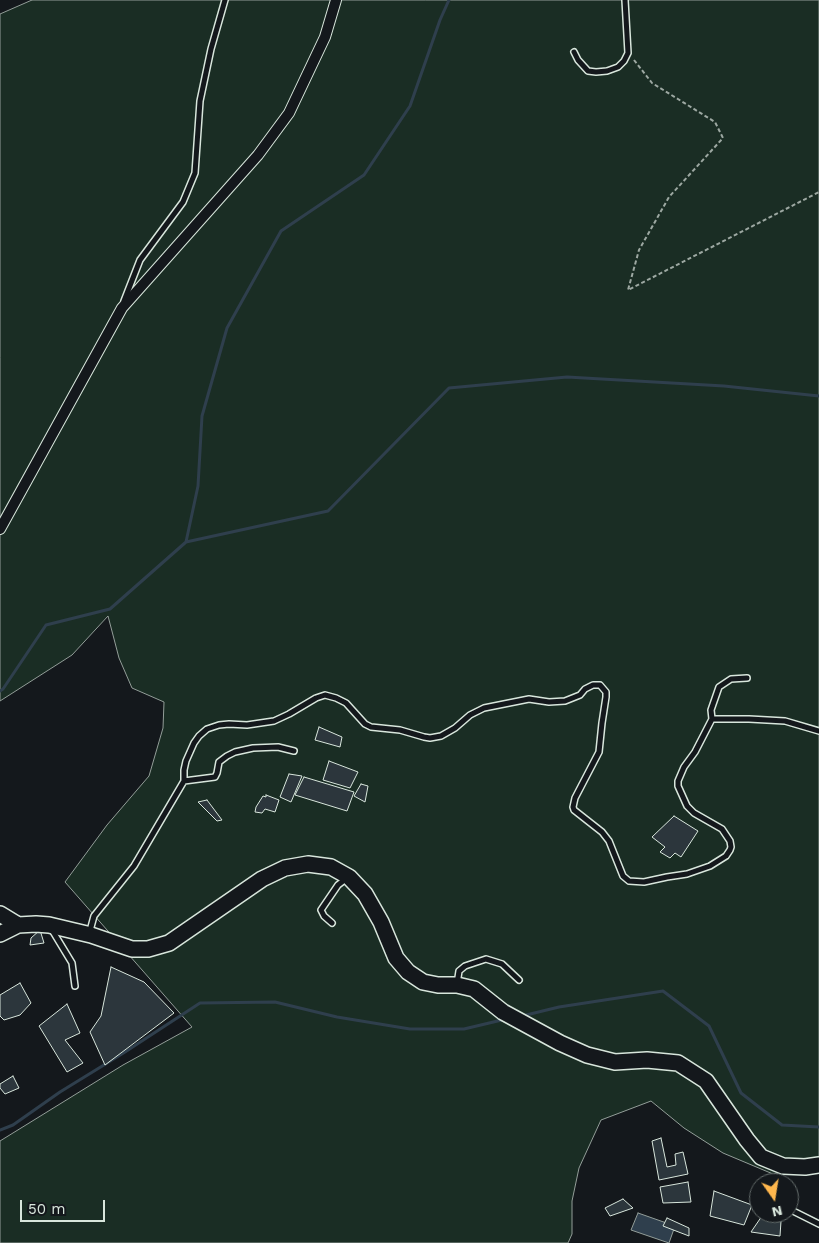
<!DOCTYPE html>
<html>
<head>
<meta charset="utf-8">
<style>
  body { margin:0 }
  #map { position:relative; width:819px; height:1243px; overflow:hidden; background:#14181c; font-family:"Work Sans",sans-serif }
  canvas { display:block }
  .north { position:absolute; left:749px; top:1173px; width:50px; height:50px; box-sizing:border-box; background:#14181c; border:1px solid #626a69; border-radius:50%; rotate:167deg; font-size:14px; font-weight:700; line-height:20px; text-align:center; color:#d8e6dc }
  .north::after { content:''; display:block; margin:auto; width:18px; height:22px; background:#ffb74d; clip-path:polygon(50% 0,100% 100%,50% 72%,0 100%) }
  .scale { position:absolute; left:20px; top:1200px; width:85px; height:22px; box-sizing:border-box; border:2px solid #d8e6dc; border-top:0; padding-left:6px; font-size:15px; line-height:18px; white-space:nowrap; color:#d8e6dc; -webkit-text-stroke:4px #14181c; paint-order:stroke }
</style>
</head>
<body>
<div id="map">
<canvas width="819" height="1243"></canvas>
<div class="north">N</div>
<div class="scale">50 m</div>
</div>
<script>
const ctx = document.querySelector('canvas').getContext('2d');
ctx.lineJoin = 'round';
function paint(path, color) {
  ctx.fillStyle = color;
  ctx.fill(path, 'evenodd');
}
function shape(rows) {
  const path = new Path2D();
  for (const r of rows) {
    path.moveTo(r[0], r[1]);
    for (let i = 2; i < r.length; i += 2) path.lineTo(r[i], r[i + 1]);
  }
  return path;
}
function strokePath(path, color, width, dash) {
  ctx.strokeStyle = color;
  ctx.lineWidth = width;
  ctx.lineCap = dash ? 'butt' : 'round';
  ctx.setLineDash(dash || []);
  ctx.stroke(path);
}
const green = shape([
  [32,0,819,0,819,1168,773,1174,723,1153,684,1128,651,1101,601,1120,579,1168,572,1201,572,1234,568,1243,0,1243,0,1141,123,1065,192,1027,65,882,107,825,149,776,163,728,164,702,132,688,119,658,108,616,72,655,0,701,0,14,32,0]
]);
paint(green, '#1a2d24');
strokePath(green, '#939e99', 1);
const water = shape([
  [638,1213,675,1226,669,1243,631,1230,638,1213]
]);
paint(water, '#2f3f4d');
strokePath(water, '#939e99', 1);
strokePath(shape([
  [186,542,328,511,449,388,567,377,724,386,819,396],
  [0,691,3,689,46,625,110,609,186,542,198,486,202,416,227,328,281,231,364,175,410,106,440,20,449,0],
  [522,1016,559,1007,663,991,709,1026,741,1093,782,1125,819,1127],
  [0,1130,13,1125,60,1092,125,1052,200,1003,275,1002,337,1017,410,1029,464,1029,506,1019]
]), '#2f3f4d', 3);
const building = shape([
  [319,727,342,737,340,747,315,740,319,727],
  [329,761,358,772,350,788,323,780,329,761],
  [289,774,302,776,291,802,280,797,289,774],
  [304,777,354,792,347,811,295,795,304,777],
  [361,784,368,786,365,802,354,796,361,784],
  [266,795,279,800,275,812,265,809,262,813,255,812,256,807,263,796,266,797,266,795],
  [207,800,222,820,217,821,198,802,207,800],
  [674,816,698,831,681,857,675,853,670,858,660,852,665,847,652,837,674,816],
  [40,930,44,943,30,945,31,938,40,930],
  [111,967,144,982,174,1013,105,1065,90,1032,101,1016,111,967],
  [20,983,31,1003,20,1015,4,1020,0,1016,0,995,20,983],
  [67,1004,80,1033,65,1040,83,1063,67,1072,39,1026,67,1004],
  [13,1076,19,1088,5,1094,0,1088,0,1084,13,1076],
  [661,1138,667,1167,676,1165,675,1154,683,1152,688,1174,659,1180,652,1141,661,1138],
  [688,1182,691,1202,663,1203,660,1187,688,1182],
  [714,1191,752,1205,744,1225,710,1216,714,1191],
  [623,1199,633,1208,610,1216,605,1208,623,1199],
  [764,1213,770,1213,781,1221,780,1236,751,1232,764,1213],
  [667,1218,689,1228,689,1236,663,1226,667,1218]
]);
paint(building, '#2c363c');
strokePath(building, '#d8e6dc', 1);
const lane = shape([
  [574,52,578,60,588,71,596,72,607,71,618,67,624,61,628,53,625,0],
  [124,301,140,260,183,202,195,173,200,101,211,49,225,0],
  [712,719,749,719,785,721,819,731],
  [184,781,215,777,217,773,219,762,227,756,235,752,253,748,278,747,294,751],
  [332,923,324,916,321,910,338,885,347,878],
  [52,930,72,963,75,986],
  [91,933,91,927,94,916,134,866,184,781,184,770,186,761,194,743,199,736,207,729,219,725,229,724,247,725,274,721,289,714,316,698,325,695,336,698,346,703,365,724,371,727,400,730,424,737,430,738,441,736,455,728,470,715,484,708,529,699,549,702,565,701,580,695,585,689,593,685,600,685,606,692,606,697,602,723,599,752,575,798,573,807,574,810,602,832,609,841,623,876,629,881,644,882,667,877,687,874,710,866,726,856,730,850,731,847,730,841,722,829,694,813,687,806,678,786,678,781,684,767,695,752,712,719,711,710,719,687,731,679,747,678],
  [457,984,459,971,465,966,486,959,502,964,519,980],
  [754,1201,759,1202],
  [789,1209,819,1224]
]);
const street = shape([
  [0,529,122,308,258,155,289,113,325,37,336,0]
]);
const secondary = shape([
  [0,914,18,925],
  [0,934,18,925,36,924,49,925,91,935,132,949,148,949,169,943,262,879,285,868,308,864,331,867,349,877,365,894,381,922,396,958,408,972,423,982,438,985,457,985,474,989,503,1012,560,1043,587,1055,615,1062,647,1060,678,1063,706,1081,747,1140,761,1157,783,1166,805,1167,819,1165]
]);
strokePath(lane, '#d8e6dc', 8);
strokePath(street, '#d8e6dc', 12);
strokePath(secondary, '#d8e6dc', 18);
strokePath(shape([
  [634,60,652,83,715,122,723,138,669,197,639,250,628,290,819,192]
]), '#9da8a2', 2, [4, 2.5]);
strokePath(lane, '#14181c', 5);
strokePath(street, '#14181c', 10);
strokePath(secondary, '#14181c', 15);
</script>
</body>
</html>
